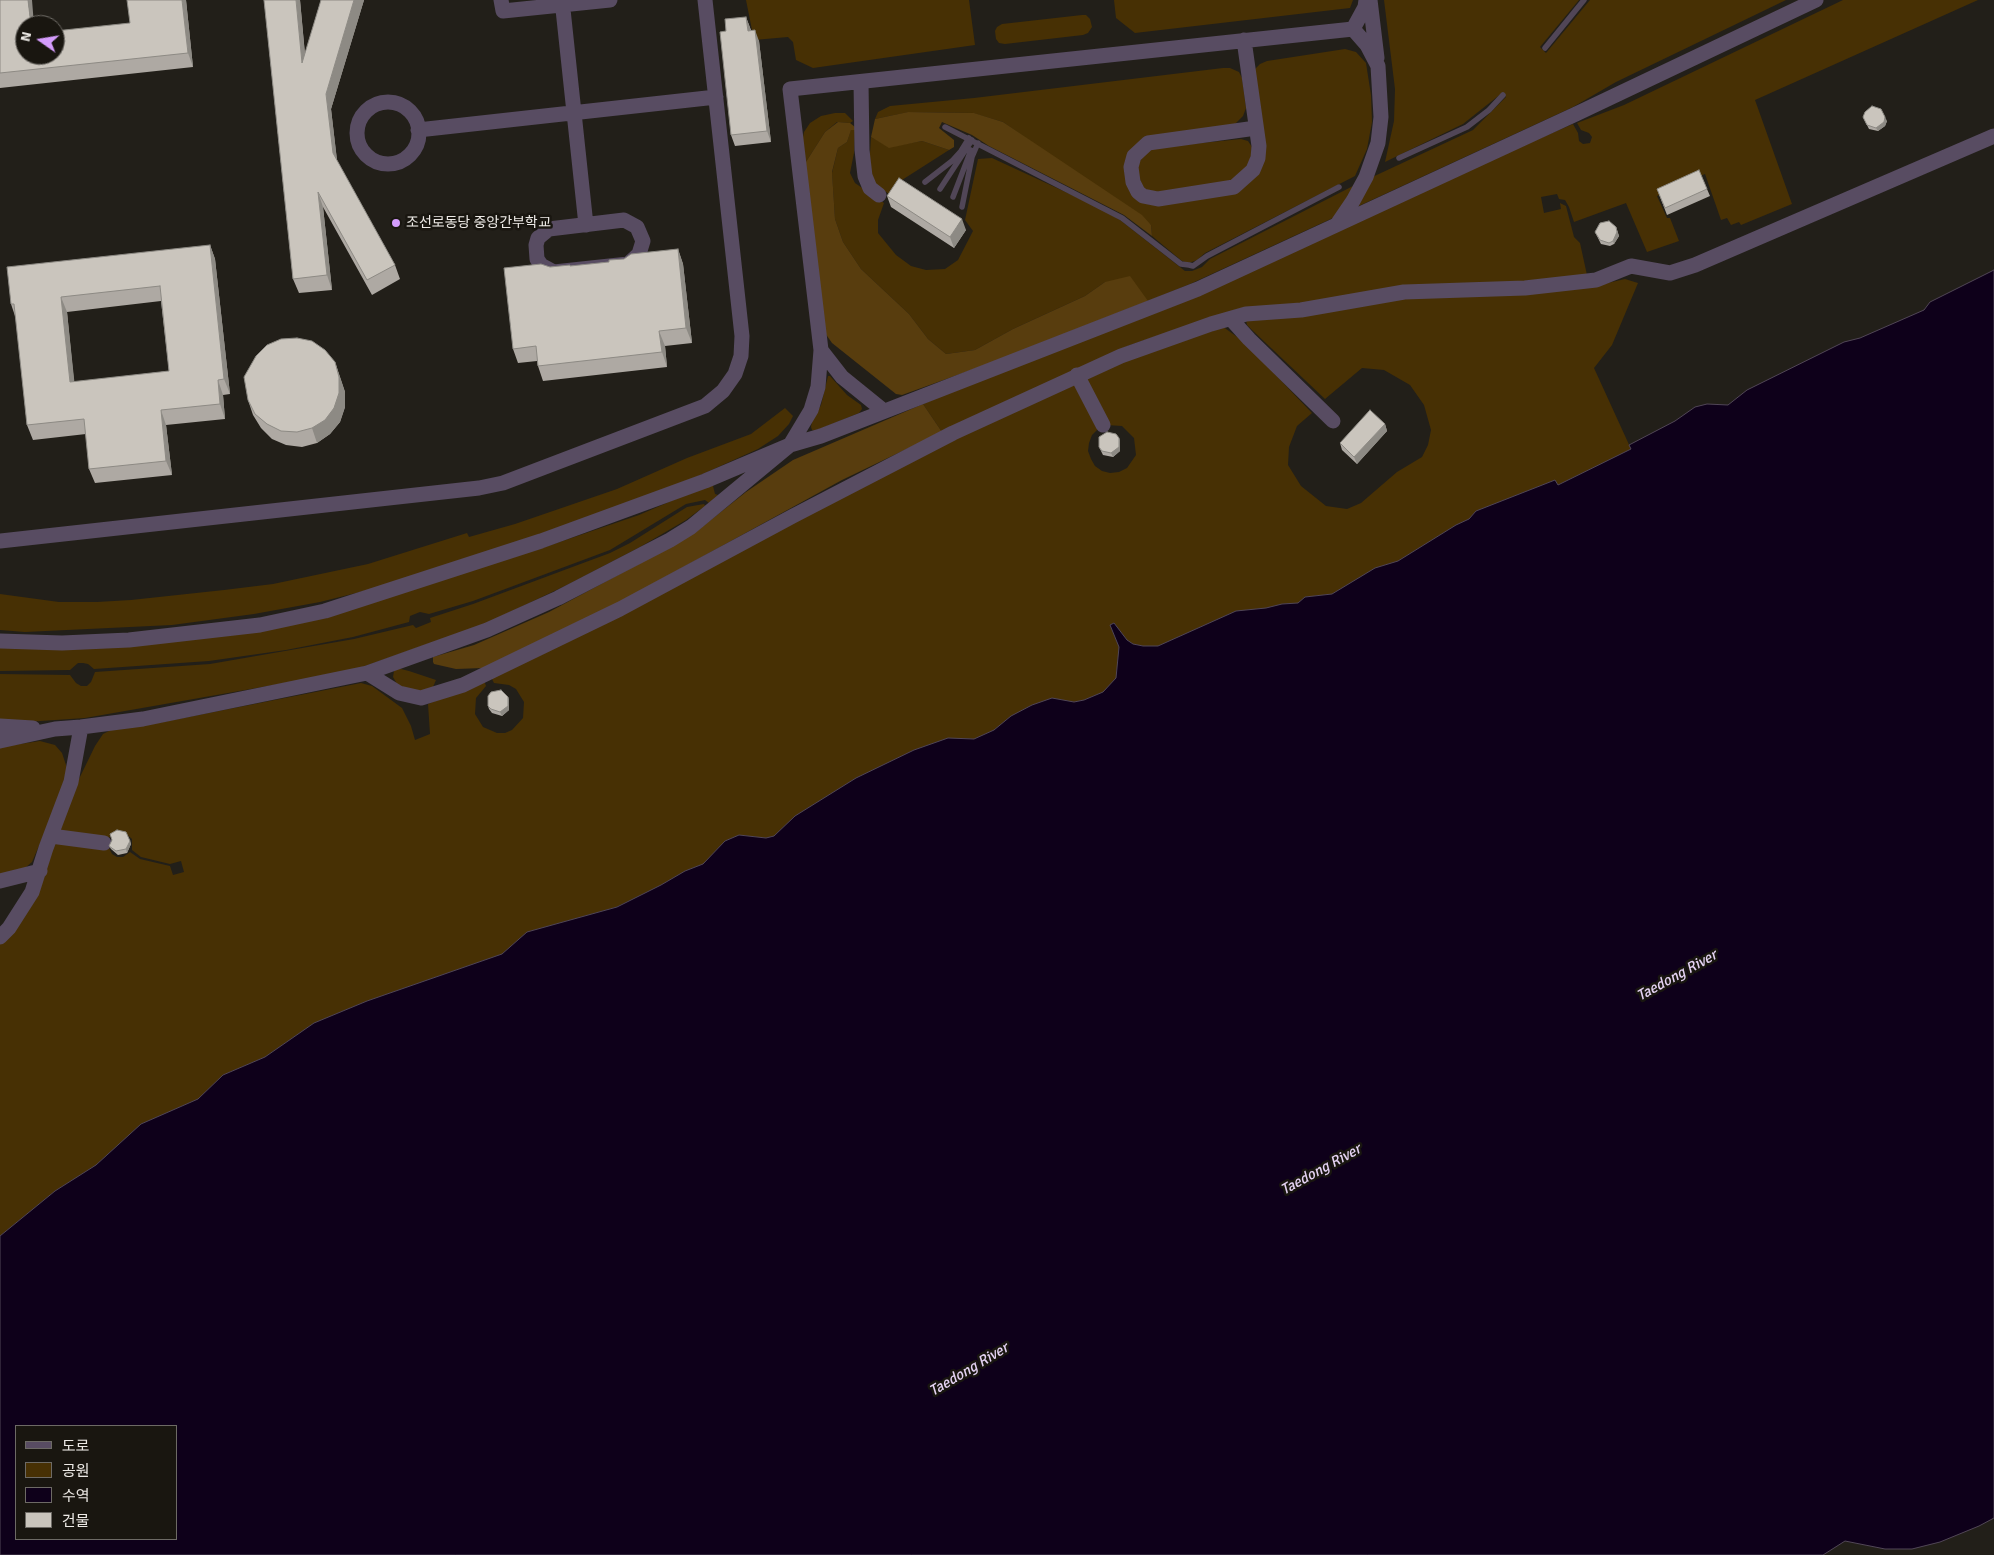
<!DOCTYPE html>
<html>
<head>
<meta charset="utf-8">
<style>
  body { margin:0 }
  #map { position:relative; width:1994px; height:1555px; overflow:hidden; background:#221f19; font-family:Signika,"Noto Sans KR",sans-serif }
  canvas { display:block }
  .legend { position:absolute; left:15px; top:1425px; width:162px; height:115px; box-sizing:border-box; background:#191610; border:1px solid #6d6a65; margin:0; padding:6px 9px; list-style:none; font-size:15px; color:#ece9e5 }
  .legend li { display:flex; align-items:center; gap:10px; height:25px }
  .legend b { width:25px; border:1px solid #6d6a65 }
  .north { position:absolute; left:15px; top:15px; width:50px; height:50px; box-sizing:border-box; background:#191610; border:1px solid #6d6a65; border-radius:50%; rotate:283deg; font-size:14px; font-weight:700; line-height:20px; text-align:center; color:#ece9e5 }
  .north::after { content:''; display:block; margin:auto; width:18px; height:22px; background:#d49cfc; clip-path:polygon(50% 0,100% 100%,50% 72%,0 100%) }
</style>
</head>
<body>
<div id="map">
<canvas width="1994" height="1555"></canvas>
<ul class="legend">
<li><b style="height:6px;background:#584c62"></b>도로</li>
<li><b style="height:14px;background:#473004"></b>공원</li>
<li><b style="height:14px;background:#0e001a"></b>수역</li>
<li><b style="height:14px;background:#cac5bd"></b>건물</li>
</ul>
<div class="north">N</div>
</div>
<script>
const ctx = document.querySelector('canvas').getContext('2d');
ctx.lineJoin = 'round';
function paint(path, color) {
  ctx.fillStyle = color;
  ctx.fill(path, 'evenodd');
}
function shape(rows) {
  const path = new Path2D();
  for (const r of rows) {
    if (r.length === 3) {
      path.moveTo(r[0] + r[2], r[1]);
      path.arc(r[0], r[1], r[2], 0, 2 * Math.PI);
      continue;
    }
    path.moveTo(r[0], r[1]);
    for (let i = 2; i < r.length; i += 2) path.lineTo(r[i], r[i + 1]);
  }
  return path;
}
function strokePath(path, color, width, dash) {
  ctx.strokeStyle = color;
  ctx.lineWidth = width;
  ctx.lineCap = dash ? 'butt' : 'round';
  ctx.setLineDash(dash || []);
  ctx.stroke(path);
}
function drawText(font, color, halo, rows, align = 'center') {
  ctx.font = font + ' Signika,"Noto Sans KR",sans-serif';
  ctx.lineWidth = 5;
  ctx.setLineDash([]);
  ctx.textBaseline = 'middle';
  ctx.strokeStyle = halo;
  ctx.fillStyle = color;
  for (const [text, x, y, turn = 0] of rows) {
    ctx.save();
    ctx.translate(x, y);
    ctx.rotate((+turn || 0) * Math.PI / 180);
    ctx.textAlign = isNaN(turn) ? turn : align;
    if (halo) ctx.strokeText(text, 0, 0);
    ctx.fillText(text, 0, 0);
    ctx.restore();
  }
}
paint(shape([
  [746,0,969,0,975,45,813,68,796,60,793,42,788,37,754,40],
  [1114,0,1353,0,1350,8,1135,33,1116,18],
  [1384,0,1579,0,1540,47,1546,53,1590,0,1786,0,1616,82,1573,107,1190,284,1148,301,1105,282,1085,296,1013,329,975,350,946,354,928,339,909,314,861,269,843,242,835,219,832,173,838,148,847,142,851,129,855,130,854,153,850,173,855,183,884,203,878,220,878,233,896,255,911,266,926,270,945,269,958,260,973,231,965,220,978,159,992,158,1098,207,1120,220,1185,271,1192,271,1202,267,1210,259,1351,187,1473,130,1506,97,1502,93,1463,124,1385,162,1394,121,1395,89],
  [1843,0,1978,0,1755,100,1792,204,1741,225,1739,222,1731,225,1727,218,1721,220,1705,174,1657,196,1667,218,1670,218,1679,241,1647,252,1626,203,1574,222,1569,207,1565,200,1559,199,1557,194,1541,197,1544,213,1561,209,1560,203,1566,206,1574,237,1580,243,1587,275,1238,309,1130,345,942,432,923,404,1573,124,1578,133,1579,141,1583,144,1590,143,1592,137,1589,133,1581,130,1577,123,1624,105],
  [1082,15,1086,15,1090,19,1092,27,1088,33,1083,35,1005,44,999,43,996,39,995,31,997,27,1002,24],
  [1345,49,1356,52,1366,63,1371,95,1372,122,1367,149,1355,176,1205,253,1197,260,1189,263,1182,261,1152,236,1151,225,1003,122,973,113,909,112,875,119,878,112,890,106,974,98,1223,68,1230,68,1239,72,1242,78,1246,108,1243,116,1235,124,1130,156,1142,201,1258,174,1255,69,1260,64,1267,61],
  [835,113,845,113,853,121,850,123,837,122,825,132,804,165,802,142,804,132,810,123,821,116],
  [871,137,889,147,922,141,949,150,902,180,889,194,873,183,869,169],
  [1241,139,1248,141,1252,147,1250,164,1232,182,1157,194,1143,188,1137,171,1139,162,1145,154,1152,148],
  [1625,279,1638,283,1612,345,1594,368,1631,449,1558,485,1555,480,1476,511,1469,519,1456,525,1398,561,1375,568,1332,594,1305,597,1298,603,1282,604,1266,608,1236,611,1158,646,1143,646,1133,644,1127,640,1114,623,1110,625,1119,647,1116,678,1103,692,1084,700,1074,702,1052,698,1032,705,1011,716,994,730,974,739,948,738,914,750,856,778,795,816,774,836,766,838,739,835,725,841,703,864,685,871,661,885,616,907,527,932,502,954,367,1001,314,1023,265,1057,223,1075,198,1099,141,1124,96,1165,55,1191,0,1236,0,944,55,841,108,846,112,854,117,857,123,857,130,852,140,859,170,866,173,875,184,872,181,861,170,864,141,857,132,850,132,839,123,831,112,834,109,838,58,834,78,781,95,746,103,734,111,730,163,722,361,683,372,686,402,708,411,726,415,740,430,734,428,704,484,680,486,686,476,698,475,714,483,727,497,733,505,733,512,730,523,718,524,702,516,689,509,685,494,683,491,677,956,437,1078,383,1098,429,1092,435,1089,443,1088,451,1091,459,1095,466,1102,471,1110,473,1119,472,1127,468,1136,455,1134,438,1122,426,1106,425,1083,380,1123,361,1222,326,1244,342,1312,413,1297,426,1289,447,1288,465,1301,486,1326,506,1347,509,1361,503,1397,472,1422,457,1428,445,1431,430,1424,405,1410,385,1384,370,1362,368,1325,399,1251,329,1247,325,1246,320,1402,297,1599,285],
  [828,376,830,376,847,395,861,405,862,409,859,413,815,431,812,430,811,427,812,421,821,405],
  [785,408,793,416,789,424,778,436,758,449,696,477,539,536,372,589,320,602,254,614,172,625,25,632,0,630,0,594,59,602,97,602,131,600,224,590,273,584,368,564,467,533,469,537,515,524,617,489,687,458,751,434],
  [708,485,713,486,715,494,718,495,709,503,705,500,686,504,610,550,473,601,429,614,420,612,410,616,409,622,353,637,286,650,209,661,94,669,88,664,83,663,78,663,70,670,0,671,0,645,248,629,539,549,639,515],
  [704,504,705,506,686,520,640,547,569,584,485,624,348,672,85,718,26,722,0,721,0,674,70,675,76,683,81,686,87,686,91,682,95,672,210,664,354,639,413,625,416,628,431,622,430,618,473,604,610,553,630,543,687,507],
  [397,668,409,671,436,680,433,687,416,694,397,684,393,677,394,671],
  [40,741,55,745,62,753,67,768,67,781,32,862,25,868,0,876,0,747]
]), '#473004');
paint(shape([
  [908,112,974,113,1003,122,1142,215,1151,225,1152,236,1124,215,989,146,972,135,942,122,939,128,954,140,954,147,949,150,922,141,889,148,871,137,875,119],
  [838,122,850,123,855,127,855,130,851,130,847,142,838,148,832,172,835,219,843,242,861,269,909,314,928,339,946,354,975,350,1013,329,1085,296,1105,282,1130,276,1148,301,985,365,902,395,896,394,832,343,825,333,804,165,825,132],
  [923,404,942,432,842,480,618,603,483,668,456,669,434,664,433,662,433,657,474,645,549,612,672,546,697,531,746,492,793,460]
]), '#583d0e');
const water = shape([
  [1994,270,1994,1518,1979,1526,1940,1542,1912,1549,1885,1549,1845,1541,1823,1555,0,1555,0,1236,55,1191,96,1165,141,1124,198,1099,223,1075,265,1057,314,1023,367,1001,502,954,527,932,617,907,661,885,685,871,703,864,725,841,739,835,766,838,774,836,795,816,856,778,914,750,948,738,974,739,994,730,1011,716,1032,705,1052,698,1074,702,1084,700,1103,692,1116,678,1119,647,1110,625,1114,623,1127,640,1133,644,1143,646,1158,646,1236,611,1266,608,1282,604,1298,603,1305,597,1332,594,1375,568,1398,561,1456,525,1469,519,1476,511,1555,480,1558,485,1631,449,1629,445,1675,421,1695,407,1707,404,1728,405,1747,390,1844,342,1860,338,1924,310,1930,302,1994,270],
  [16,1426,176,1426,176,1539,16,1539,16,1426]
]);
paint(water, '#0e001a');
strokePath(water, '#514657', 1);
strokePath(shape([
  [1545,48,1584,0],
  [945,127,1122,218,1181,264,1189,265,1193,266,1207,256,1339,187],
  [1399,158,1467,127,1489,110,1503,95],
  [925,182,952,161,961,151,969,138],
  [940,189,972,140],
  [953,197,971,150],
  [962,207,972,157,978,143]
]), '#514657', 5.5);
strokePath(shape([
  [501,0,503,11,610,0],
  [562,0,586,225],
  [1370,0,1377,58],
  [1244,40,1259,146,1258,158,1253,170,1234,187,1158,199,1143,196,1138,192,1133,182,1131,167,1134,156,1148,143,1256,128],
  [861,82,862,150,865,176,870,188,879,195],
  [388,133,31],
  [418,130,716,97],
  [624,220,637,227,643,241,639,254,628,264,554,272,541,265,537,259,536,245,538,238,549,229,624,220],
  [1338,223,1353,201,1366,177,1378,143,1381,117,1378,66,1367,45,1353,29],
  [1231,319,1249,339,1333,421],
  [821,350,842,377,884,411],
  [1077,375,1103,425],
  [0,541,479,488,503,483,705,406,723,391,735,374,741,356,742,336,705,0],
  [0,641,62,643,129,640,260,625,325,611,541,541,705,481,790,445,811,410,818,387,821,350,790,89,1353,29,1365,7,1366,0],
  [367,673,399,693,421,698,463,685,620,609,793,516,953,433,1121,356,1211,324,1246,314,1301,310,1404,292,1525,288,1596,280,1631,266,1670,273,1695,265,1994,136],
  [0,726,33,728],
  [0,741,55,729,81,727,143,719,367,673,487,630,558,598,670,540,691,527,790,445,821,436,1198,289,1576,114,1816,0],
  [51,836,104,843],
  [0,881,40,871],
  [0,937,9,928,32,892,46,848,71,782,81,727]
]), '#584c62', 15);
paint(shape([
  [0,0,25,55,130,23,186,0,193,67,0,88],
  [264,0,300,0,305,54,321,0,364,0,331,109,337,161,395,265,400,279,372,295,323,207,332,290,299,293,293,279],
  [746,17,751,30,759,41,771,142,735,146,731,135,726,31],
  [1863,117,1887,121,1885,126,1878,131,1869,129],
  [1657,189,1707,189,1710,196,1667,215],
  [887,196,966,230,954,248,891,207],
  [1616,227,1619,236,1614,244,1610,246,1601,244,1595,232],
  [210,245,215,259,230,394,223,395,225,419,166,425,172,475,95,483,89,469,86,434,33,440,27,425,16,319,11,304],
  [161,301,169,371,74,382,67,312],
  [678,249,683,264,692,343,665,346,667,367,543,381,538,366,537,361,518,363,513,349,550,267,571,266,609,262,624,259],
  [335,362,345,392,345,407,340,422,330,434,317,443,302,447,286,445,272,439,261,428,253,415,248,400],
  [1385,424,1387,431,1357,464,1342,450,1340,443],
  [1119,438,1120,441,1120,451,1113,457,1103,455,1099,447],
  [508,697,509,700,509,710,502,716,492,713,489,709,488,706],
  [130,841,131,844,127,853,118,855,111,849,109,846]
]), '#aea9a3');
paint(shape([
  [28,0,32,0,34,25,31,25],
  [182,0,186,0,193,67,188,53],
  [296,0,300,0,307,78,302,63],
  [354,0,364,0,331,109,338,168,333,153,326,94],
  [746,17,750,28,752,42,748,31],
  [755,30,759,41,771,142,767,131],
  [1885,117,1887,121,1885,126,1878,131,1876,128],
  [318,192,323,207,332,290,327,275],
  [962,219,966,230,954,248,950,237],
  [1616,227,1619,236,1614,244,1613,241],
  [210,245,215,259,230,394,224,379],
  [678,249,683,264,692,343,686,328],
  [61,297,67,312,76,397,70,382],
  [659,331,665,346,667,367,662,352],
  [335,362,345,392,345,407,340,422,330,434,317,443,312,428],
  [218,380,223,395,225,419,220,404],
  [161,410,166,425,172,475,166,461],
  [1385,424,1387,431,1357,464,1354,457],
  [1119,438,1120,441,1120,451,1113,457,1111,453],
  [508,697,509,700,509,710,502,716,500,712],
  [130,841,131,844,127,853,126,849]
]), '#8d8a84');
const building = shape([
  [0,0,28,0,31,25,25,25,25,55,55,55,55,31,130,23,127,0,182,0,188,53,0,73,0,0],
  [264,0,296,0,302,63,321,0,354,0,326,94,333,153,395,265,367,280,318,192,327,275,293,279,264,0],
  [746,17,748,31,755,30,767,131,731,135,720,32,726,31,725,19,746,17],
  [1872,106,1881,109,1885,117,1884,122,1876,128,1867,125,1863,117,1865,112,1872,106],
  [1699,170,1707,189,1665,208,1657,189,1699,170],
  [899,178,962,219,950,237,887,196,899,178],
  [1609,221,1616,227,1617,232,1613,241,1609,243,1600,240,1595,232,1600,223,1609,221],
  [210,245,224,379,218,380,220,404,161,410,166,461,89,469,84,419,27,425,14,304,11,304,7,267,210,245],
  [160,286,169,371,70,382,61,297,160,286],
  [678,249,686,328,659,331,662,352,538,366,536,346,513,349,504,268,541,264,550,267,570,265,570,266,609,262,609,260,624,259,631,254,678,249],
  [297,338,312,341,325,350,335,362,339,377,339,393,334,408,325,420,312,428,297,432,281,431,267,424,255,414,248,400,244,377,256,356,267,345,281,339,297,338],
  [1370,410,1385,424,1354,457,1340,443,1370,410],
  [1107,432,1116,434,1119,438,1119,447,1111,453,1102,451,1099,447,1099,437,1107,432],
  [501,690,508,697,508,706,500,712,491,709,488,706,488,696,491,692,501,690],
  [117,830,126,832,130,841,126,849,116,851,109,846,112,840,110,834,117,830]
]);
paint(building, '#cac5bd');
strokePath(building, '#8d8a84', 1);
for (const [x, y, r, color] of [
  [396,223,5,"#d49cfc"]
]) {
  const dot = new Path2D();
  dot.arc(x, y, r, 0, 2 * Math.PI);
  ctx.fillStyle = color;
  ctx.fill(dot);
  strokePath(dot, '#191610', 2);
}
drawText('14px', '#ece9e5', '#191610', [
  ["조선로동당 중앙간부학교",406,223]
], 'left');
drawText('italic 15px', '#e5d3f3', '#191610', [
  ["Taedong River",1677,976,-29],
  ["Taedong River",1321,1170,-29],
  ["Taedong River",969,1370,-31]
]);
</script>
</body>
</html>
